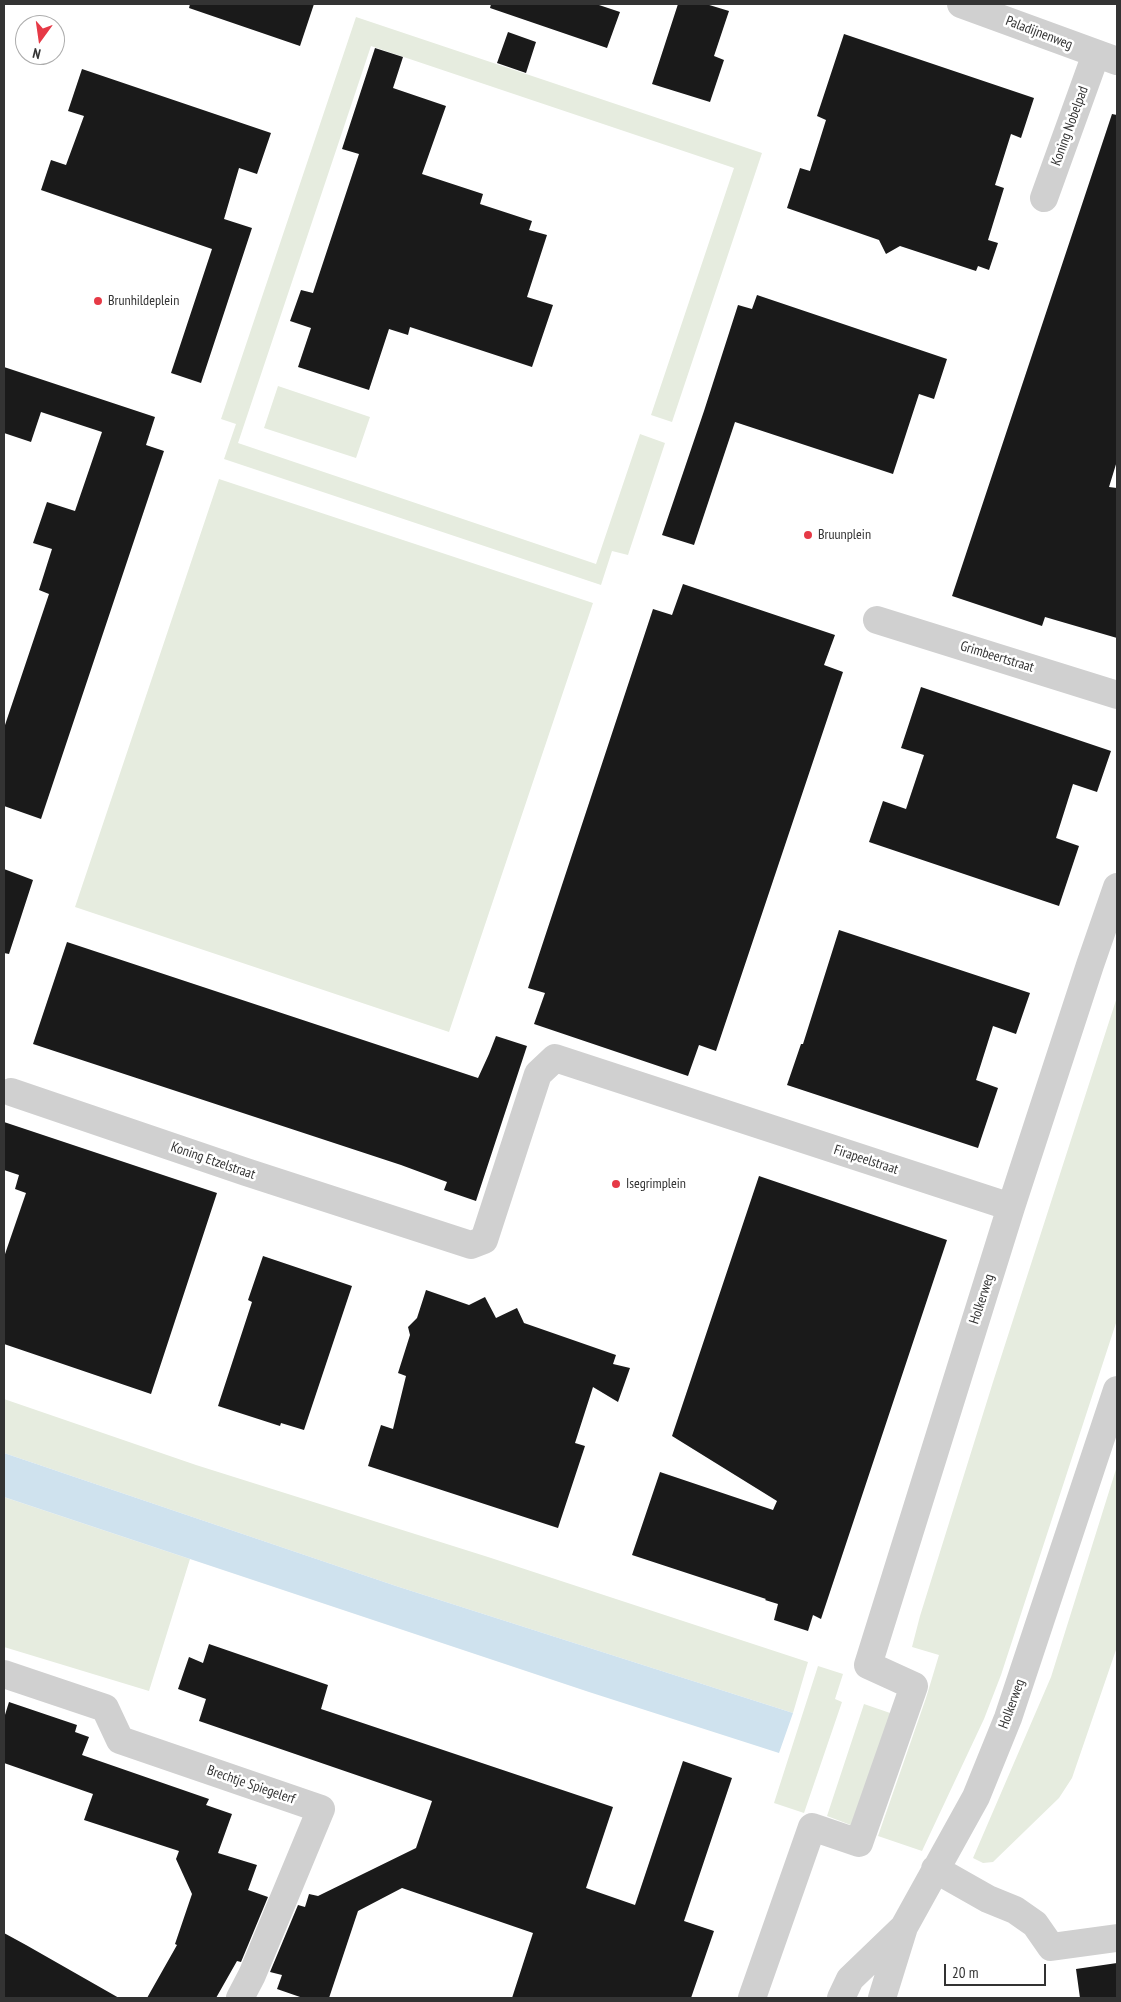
<!DOCTYPE html>
<html>
<head>
<meta charset="utf-8">
<style>
  body { margin:0 }
  #map { position:relative; width:1121px; height:2002px; overflow:hidden; background:#fff; font-family:"PT Sans Narrow",sans-serif }
  canvas { display:block }
  .frame { position:absolute; inset:0; border:5px solid #333; pointer-events:none }
  .north { position:absolute; left:15px; top:15px; width:50px; height:50px; box-sizing:border-box; background:#fff; border:1px solid #adadad; border-radius:50%; rotate:194deg; font-size:14px; font-weight:700; line-height:20px; text-align:center; color:#333 }
  .north::after { content:''; display:block; margin:auto; width:18px; height:22px; background:#e63946; clip-path:polygon(50% 0,100% 100%,50% 72%,0 100%) }
  .scale { position:absolute; left:944px; top:1964px; width:102px; height:22px; box-sizing:border-box; border:2px solid #333; border-top:0; padding-left:6px; font-size:15px; line-height:18px; white-space:nowrap; color:#333; -webkit-text-stroke:4px #fff; paint-order:stroke }
</style>
</head>
<body>
<div id="map">
<canvas width="1121" height="2002"></canvas>
<div class="frame"></div>
<div class="north">N</div>
<div class="scale">20 m</div>
</div>
<script>
const ctx = document.querySelector('canvas').getContext('2d');
ctx.lineJoin = 'round';
function paint(path, color) {
  ctx.fillStyle = color;
  ctx.fill(path, 'evenodd');
}
function shape(rows) {
  const path = new Path2D();
  for (const r of rows) {
    path.moveTo(r[0], r[1]);
    for (let i = 2; i < r.length; i += 2) path.lineTo(r[i], r[i + 1]);
  }
  return path;
}
function strokePath(path, color, width, dash) {
  ctx.strokeStyle = color;
  ctx.lineWidth = width;
  ctx.lineCap = dash ? 'butt' : 'round';
  ctx.setLineDash(dash || []);
  ctx.stroke(path);
}
function drawText(font, color, halo, rows, align = 'center') {
  ctx.font = font + ' "PT Sans Narrow",sans-serif';
  ctx.lineWidth = 5;
  ctx.setLineDash([]);
  ctx.textBaseline = 'middle';
  ctx.strokeStyle = halo;
  ctx.fillStyle = color;
  for (const [text, x, y, turn = 0] of rows) {
    ctx.save();
    ctx.translate(x, y);
    ctx.rotate((+turn || 0) * Math.PI / 180);
    ctx.textAlign = isNaN(turn) ? turn : align;
    if (halo) ctx.strokeText(text, 0, 0);
    ctx.fillText(text, 0, 0);
    ctx.restore();
  }
}
paint(shape([
  [356,17,762,153,672,422,651,415,734,168,371,46,238,443,596,564,640,434,665,443,628,555,612,551,601,585,224,459,236,424,221,419],
  [278,386,370,417,356,458,264,428],
  [219,479,593,603,449,1032,75,907],
  [1117,997,1117,1320,1001,1675,984,1719,922,1851,878,1836,926,1698,939,1655,912,1647,920,1616,993,1382],
  [4,1399,196,1465,488,1557,808,1662,793,1713,396,1586,4,1453],
  [1117,1466,1117,1647,1072,1778,1059,1798,993,1862,983,1863,973,1858,1051,1677],
  [4,1497,190,1559,149,1691,4,1647],
  [818,1666,843,1674,835,1699,842,1702,804,1813,774,1803],
  [864,1704,893,1714,856,1827,827,1816]
]), '#e6ecdf');
paint(shape([
  [4,1453,396,1586,793,1713,779,1753,589,1692,4,1497]
]), '#cfe2ee');
paint(shape([
  [190,4,314,4,300,46,189,8],
  [491,4,596,4,620,12,607,48,490,8],
  [678,4,706,4,729,11,714,56,724,60,710,102,652,84],
  [508,32,536,42,526,73,497,63],
  [844,34,1034,98,1021,138,1011,134,995,185,1004,188,988,240,998,243,989,270,978,266,976,271,900,246,886,254,879,240,787,208,800,168,810,171,826,120,817,116],
  [375,48,403,57,393,88,446,106,422,174,483,194,480,204,532,221,529,230,547,235,527,297,553,305,532,367,410,327,408,335,389,329,369,390,298,367,311,328,290,321,301,290,313,293,359,154,342,149],
  [82,69,271,133,257,174,239,168,224,219,252,228,201,383,171,373,212,249,41,190,51,160,66,165,84,116,68,111],
  [1112,114,1117,115,1117,461,1109,487,1117,488,1117,638,1045,617,1042,626,952,596],
  [757,295,947,359,934,399,919,394,893,474,735,422,694,545,662,535,704,411,738,305,752,309],
  [4,367,155,417,146,445,164,451,41,819,4,806,4,728,49,594,39,590,52,549,33,543,47,502,75,511,102,432,41,412,31,442,4,433],
  [683,584,835,635,824,665,843,672,716,1051,699,1045,688,1076,534,1024,545,993,528,988,653,609,672,615],
  [921,687,1111,751,1097,792,1073,784,1056,838,1079,846,1059,906,869,842,883,801,906,809,924,755,901,748],
  [4,869,33,880,9,954,4,953],
  [839,930,1030,993,1016,1034,993,1026,976,1080,998,1088,978,1148,787,1085,801,1044,803,1044],
  [67,942,478,1078,489,1054,496,1036,527,1046,476,1201,444,1190,447,1182,401,1165,33,1044],
  [4,1122,217,1193,151,1394,4,1344,4,1257,26,1193,15,1189,19,1175,4,1170],
  [759,1176,947,1240,821,1619,813,1615,808,1631,774,1620,778,1604,765,1600,766,1599,632,1555,660,1472,773,1510,777,1501,672,1436],
  [263,1256,352,1286,304,1430,281,1423,280,1426,218,1406,252,1302,248,1300],
  [426,1290,469,1305,485,1297,496,1318,517,1308,524,1323,616,1355,613,1364,630,1368,618,1402,593,1387,575,1443,585,1446,558,1528,368,1466,381,1425,393,1429,406,1376,398,1373,410,1335,408,1327,417,1318],
  [209,1644,328,1685,321,1709,613,1807,586,1888,635,1905,683,1761,732,1778,684,1921,714,1931,691,1998,512,1998,533,1933,402,1888,358,1911,329,1998,303,1998,277,1989,282,1975,270,1972,298,1905,305,1907,309,1894,318,1896,416,1848,432,1801,199,1721,206,1699,178,1689,189,1657,203,1663],
  [9,1702,77,1725,75,1732,89,1737,82,1755,209,1799,206,1805,232,1814,218,1853,257,1865,248,1890,268,1897,241,1962,237,1961,216,1998,147,1998,177,1945,175,1944,192,1894,176,1859,179,1851,84,1820,93,1794,4,1763,4,1718],
  [4,1933,26,1945,119,1998,4,1998],
  [1117,1963,1117,1998,1080,1998,1076,1969]
]), '#1a1a1a');
strokePath(shape([
  [961,4,1117,61],
  [1044,198,1096,54],
  [877,620,1117,695],
  [11,1092,246,1172,471,1245,484,1240,538,1074,555,1058,1011,1207],
  [4,1674,105,1708,120,1740,321,1809,252,1975,240,1998],
  [935,1869,988,1899,1015,1910,1035,1924,1051,1947,1117,1938],
  [752,1998,812,1827,859,1843,914,1686,868,1665,1011,1207,1090,965,1117,887],
  [841,1998,850,1979,903,1928],
  [882,1998,904,1927,976,1797,1008,1718,1117,1390]
]), '#d0d0d0', 28);
for (const [x, y, r, color] of [
  [98,301,5,"#e63946"],
  [808,535,5,"#e63946"],
  [616,1184,5,"#e63946"]
]) {
  const dot = new Path2D();
  dot.arc(x, y, r, 0, 2 * Math.PI);
  ctx.fillStyle = color;
  ctx.fill(dot);
  strokePath(dot, '#fff', 2);
}
drawText('14px', '#333', '#fff', [
  ["Paladijnenweg",1039,33,21],
  ["Koning Nobelpad",1070,126,-70],
  ["Grimbeertstraat",997,657,17],
  ["Firapeelstraat",866,1160,18],
  ["Koning Etzelstraat",213,1161,19],
  ["Holkerweg",982,1299,-72],
  ["Holkerweg",1012,1704,-70],
  ["Brechtje Spiegelerf",251,1785,19]
]);
drawText('14px', '#333', '#fff', [
  ["Brunhildeplein",108,301],
  ["Bruunplein",818,535],
  ["Isegrimplein",626,1184]
], 'left');
</script>
</body>
</html>
